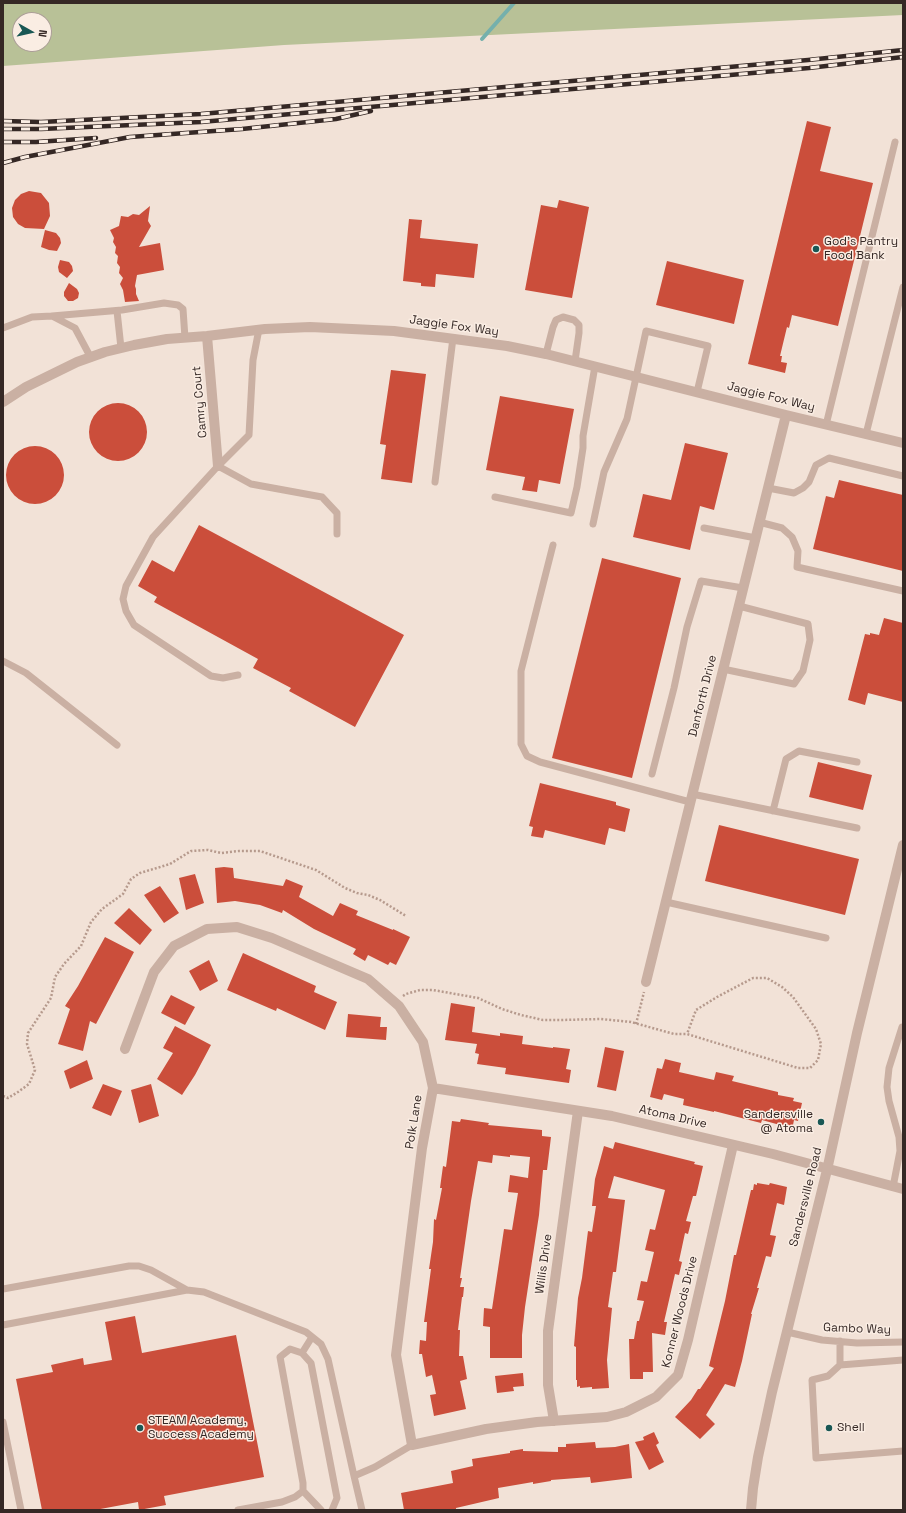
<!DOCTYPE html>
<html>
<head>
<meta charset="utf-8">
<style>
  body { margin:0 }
  #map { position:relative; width:906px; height:1513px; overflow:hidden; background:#f2e2d7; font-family:"Space Grotesk",sans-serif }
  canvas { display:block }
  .frame { position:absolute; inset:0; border:4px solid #352825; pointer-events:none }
  .north { position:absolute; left:12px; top:12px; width:40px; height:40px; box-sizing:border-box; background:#faede3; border:1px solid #ab9e97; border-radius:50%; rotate:98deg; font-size:11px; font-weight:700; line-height:16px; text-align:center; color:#352825 }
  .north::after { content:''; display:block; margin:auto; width:14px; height:18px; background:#195754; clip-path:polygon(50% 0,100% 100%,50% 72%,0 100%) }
</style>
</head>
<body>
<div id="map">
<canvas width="906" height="1513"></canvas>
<div class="frame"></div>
<div class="north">N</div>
</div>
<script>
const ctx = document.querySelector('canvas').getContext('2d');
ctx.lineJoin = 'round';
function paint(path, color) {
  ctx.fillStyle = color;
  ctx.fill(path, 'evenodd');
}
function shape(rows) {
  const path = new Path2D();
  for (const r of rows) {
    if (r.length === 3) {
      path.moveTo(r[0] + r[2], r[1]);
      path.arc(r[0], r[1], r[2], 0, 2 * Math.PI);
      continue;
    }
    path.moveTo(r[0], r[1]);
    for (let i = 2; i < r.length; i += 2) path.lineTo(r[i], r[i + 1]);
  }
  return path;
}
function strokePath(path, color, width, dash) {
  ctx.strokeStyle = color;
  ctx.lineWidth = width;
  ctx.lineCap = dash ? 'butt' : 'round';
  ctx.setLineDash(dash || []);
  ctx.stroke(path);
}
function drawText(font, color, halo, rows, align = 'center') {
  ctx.font = font + ' "Space Grotesk",sans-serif';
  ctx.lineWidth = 3;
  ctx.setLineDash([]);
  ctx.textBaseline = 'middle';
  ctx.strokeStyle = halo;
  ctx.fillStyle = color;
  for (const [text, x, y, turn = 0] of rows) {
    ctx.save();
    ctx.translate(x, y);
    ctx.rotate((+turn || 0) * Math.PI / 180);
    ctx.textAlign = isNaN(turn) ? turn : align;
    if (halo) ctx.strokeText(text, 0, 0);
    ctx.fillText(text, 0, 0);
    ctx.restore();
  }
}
paint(shape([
  [3,3,903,3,903,15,284,45,3,66],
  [20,20,44,20,44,44,20,44]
]), '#b8c197');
strokePath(shape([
  [482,39,514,3]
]), '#75b0ac', 4);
paint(shape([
  [807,121,831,127,820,171,873,183,838,326,792,315,789,328,787,327,780,356,782,356,781,362,787,363,785,373,748,364],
  [29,191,41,193,49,203,50,216,44,229,25,228,18,224,13,217,12,208,15,200,21,194],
  [559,200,589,207,572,298,525,290,541,205,557,208],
  [150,206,148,221,151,226,139,247,160,243,164,270,137,275,135,286,136,289,136,294,139,301,125,302,123,290,120,284,123,278,119,273,120,267,117,263,118,256,115,253,116,247,113,242,114,238,110,230,119,226,121,216,128,217,133,214,139,215],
  [409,219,422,220,420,238,478,244,474,278,436,274,435,287,421,286,421,283,403,281],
  [45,230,56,233,60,238,61,243,57,251,49,250,41,247],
  [60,260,69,262,72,266,73,271,67,278,59,272,58,267],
  [667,261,744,280,734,324,656,305],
  [69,283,77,289,79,293,78,298,73,301,68,301,64,296,64,292],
  [391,370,426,374,412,483,381,479,386,445,380,444],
  [500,396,574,409,560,484,539,480,537,492,522,490,525,477,486,470],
  [118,432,29],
  [685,443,728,453,714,510,700,506,690,550,633,537,643,494,671,500],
  [35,475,29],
  [839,480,903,495,903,571,813,549,826,496,834,498],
  [199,525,404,635,355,727,289,691,291,688,253,668,258,659,154,602,157,597,138,586,152,560,174,572],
  [602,558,681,578,632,778,552,758],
  [884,618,903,623,903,702,868,693,865,705,848,700,865,634,870,635,870,633,879,635],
  [818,762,872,775,863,810,809,797],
  [540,783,616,802,616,805,630,809,625,832,609,828,605,845,545,830,543,838,531,836,533,827,529,826],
  [719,825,859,859,845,915,705,881],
  [224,867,233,868,234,878,283,886,286,879,303,886,299,897,333,916,340,903,358,911,356,915,393,930,393,929,410,937,396,965,390,962,388,965,368,955,365,961,353,954,356,949,314,929,283,910,282,913,260,905,235,901,217,903,215,868],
  [195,874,204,903,186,910,179,878],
  [160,886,179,913,164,923,144,895],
  [129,908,152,930,140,945,114,923],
  [105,937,134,952,96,1024,90,1021,83,1051,58,1044,70,1009,65,1006,78,986],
  [243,953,316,986,314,992,337,1002,325,1030,277,1008,276,1011,227,990],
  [209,960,218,981,200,991,189,971],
  [171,995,195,1007,185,1025,161,1013],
  [451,1003,475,1007,472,1032,500,1036,500,1033,523,1036,522,1044,553,1048,553,1047,570,1049,566,1069,571,1070,569,1083,505,1074,506,1068,477,1064,479,1054,475,1053,477,1044,445,1040],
  [348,1014,381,1017,380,1027,387,1027,386,1040,346,1037],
  [175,1026,211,1045,195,1075,182,1095,157,1079,173,1053,163,1048],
  [605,1047,624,1051,616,1091,597,1087],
  [665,1059,681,1063,679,1072,714,1080,716,1072,734,1076,732,1081,778,1092,778,1095,794,1098,793,1101,802,1103,798,1121,794,1120,792,1130,780,1127,780,1125,762,1120,761,1123,714,1111,714,1112,683,1105,684,1099,664,1094,662,1100,650,1097,657,1068,662,1069],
  [87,1060,93,1079,70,1089,64,1071],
  [103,1084,122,1091,111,1116,92,1108],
  [151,1084,159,1116,139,1123,131,1090],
  [461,1119,489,1123,488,1125,542,1130,542,1136,551,1137,547,1170,543,1170,539,1215,525,1307,522,1335,522,1358,490,1358,490,1327,483,1326,484,1308,492,1309,504,1229,512,1230,518,1193,508,1192,510,1175,528,1178,530,1157,510,1155,510,1157,493,1155,492,1163,478,1161,471,1201,460,1278,462,1278,460,1287,464,1287,463,1297,462,1297,458,1330,460,1330,459,1356,463,1356,467,1379,460,1381,466,1409,434,1416,430,1395,436,1394,432,1375,426,1377,422,1354,419,1354,420,1340,426,1341,427,1322,424,1322,431,1269,429,1269,433,1242,434,1219,436,1220,442,1188,440,1188,443,1166,446,1167,452,1121,460,1122],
  [615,1142,695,1162,694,1164,703,1166,696,1196,693,1196,686,1221,691,1222,688,1234,685,1233,679,1261,682,1262,679,1275,675,1274,664,1322,667,1322,665,1335,652,1333,653,1372,643,1372,643,1379,630,1379,629,1339,634,1339,637,1321,639,1321,644,1301,637,1300,641,1281,647,1282,654,1252,645,1250,650,1229,655,1230,665,1190,614,1176,608,1198,625,1200,616,1272,613,1272,608,1307,612,1308,607,1360,609,1388,592,1389,592,1387,580,1388,580,1386,577,1387,577,1380,576,1380,576,1347,574,1346,578,1298,582,1278,588,1231,592,1232,596,1206,592,1206,595,1179,604,1146,613,1149],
  [757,1183,769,1185,770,1183,787,1187,784,1205,777,1203,770,1235,776,1236,771,1257,766,1256,757,1288,759,1288,751,1314,752,1314,742,1361,735,1387,725,1384,706,1415,715,1424,700,1439,675,1417,691,1400,698,1389,700,1389,714,1368,709,1366,725,1301,734,1255,736,1255,751,1190,753,1190,754,1184,757,1185],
  [135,1316,142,1353,236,1335,264,1477,164,1496,166,1505,139,1510,138,1502,95,1510,42,1510,16,1379,53,1372,51,1365,83,1358,84,1365,112,1360,105,1322],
  [523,1373,524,1386,513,1387,514,1391,497,1393,495,1376],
  [654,1432,659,1443,656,1445,664,1462,649,1470,635,1442,644,1440,643,1437],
  [595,1442,596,1448,615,1447,629,1444,632,1478,591,1483,590,1477,551,1480,551,1481,533,1484,533,1482,498,1488,499,1498,456,1508,456,1510,404,1510,401,1493,453,1483,451,1471,473,1466,472,1459,510,1453,510,1451,523,1449,523,1451,558,1452,558,1447,566,1447,566,1444]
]), '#cb4e3b');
strokePath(shape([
  [403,996,406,994,420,990,433,990,478,998,502,1009,521,1015,543,1020,562,1020,601,1019,631,1022,674,1034,687,1034,798,1068,810,1068,818,1060,821,1044,816,1029,793,997,782,987,767,978,753,978,717,997,696,1010,687,1034],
  [636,1024,644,992],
  [3,1096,8,1098,18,1092,29,1084,35,1070,27,1044,28,1033,51,998,55,977,64,964,81,946,91,922,102,909,123,894,131,879,140,873,170,864,191,851,208,850,221,853,239,851,260,851,316,870,345,888,357,893,368,895,380,900,406,916]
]), '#b69a8d', 2.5, [2, 2]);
strokePath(shape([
  [117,311,121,348],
  [52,316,122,310,164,303,178,305,183,309,185,338],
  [3,328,32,317,52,316,75,328,91,358],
  [546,354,553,327,556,320,563,317,574,320,579,325,579,333,575,361],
  [826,425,895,142],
  [866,434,903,287],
  [218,466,251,484,322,497,337,513,337,534],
  [435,482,453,338],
  [768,488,794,493,803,488,809,482,816,465,829,458,903,476],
  [495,497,571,513,577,487,583,448,583,436,595,366],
  [759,522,782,528,792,537,798,551,797,567,903,591],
  [593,524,604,472,627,419,646,331,708,346,697,392],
  [704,528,756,538],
  [553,545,521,671,521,744,527,756,540,762,690,802],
  [3,661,26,673,117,745],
  [723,669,794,684,803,671,810,640,808,624,739,606],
  [238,675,223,678,211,676,134,625,126,611,123,599,126,586,153,537,218,466,249,435,253,360,259,329],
  [652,774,674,688,687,627,701,581,743,588],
  [692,794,857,828],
  [773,811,786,759,799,751,857,762],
  [666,902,826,938],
  [893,1187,900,1151,899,1137,889,1101,887,1087,889,1068,902,1027,903,1027],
  [3,1289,129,1266,139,1266,151,1270,187,1290],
  [3,1325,187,1290,204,1292,306,1332,321,1344,328,1359,354,1476,375,1467,412,1445],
  [787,1332,822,1340,857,1343,903,1342],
  [840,1341,840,1365,903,1360],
  [302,1353,312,1337],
  [840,1365,828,1376,812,1380,816,1458,903,1451],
  [3,1422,21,1510],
  [354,1476,362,1510],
  [238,1510,282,1502,295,1497,303,1491],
  [321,1510,303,1491,303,1483,280,1357,290,1349,302,1353,311,1363,337,1498,332,1510]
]), '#cab0a3', 7);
strokePath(shape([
  [207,336,218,466],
  [3,402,26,387,77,362,105,352,134,345,167,339,207,336,265,329,310,327,394,331,507,346,546,354,786,415,903,443],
  [646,982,786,415],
  [125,1049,154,972,174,946,207,929,237,927,272,938,368,979,399,1006,423,1042,433,1088,422,1148,396,1355,412,1445,486,1429,537,1422,607,1417,626,1412,656,1397,678,1375,688,1340,733,1145],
  [433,1088,612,1116,773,1154,903,1189],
  [554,1421,548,1385,548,1331,578,1111]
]), '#cab0a3', 10);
strokePath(shape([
  [751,1510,753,1488,758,1457,772,1392,827,1170,857,1033,903,845]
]), '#cab0a3', 10);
const rail = shape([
  [3,121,41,122,201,114,808,60,903,50],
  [3,129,41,129,201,122,809,68,903,57],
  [3,142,36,142,96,138],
  [3,163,25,157,130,137,242,129,336,119,371,111]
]);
strokePath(rail, '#352825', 4.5);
strokePath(rail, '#faede3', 3, [9]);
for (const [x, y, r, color] of [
  [816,249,4,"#195754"],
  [821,1122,4,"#195754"],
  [140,1428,4,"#195754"],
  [829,1428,4,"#195754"]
]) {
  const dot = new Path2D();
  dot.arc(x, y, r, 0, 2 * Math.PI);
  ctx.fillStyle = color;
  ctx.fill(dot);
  strokePath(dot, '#faede3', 1.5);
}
drawText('12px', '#352825', '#faede3', [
  ["God's Pantry",824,242],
  ["Food Bank",824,256],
  ["Sandersville",813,1115,"right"],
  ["@ Atoma",813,1129,"right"],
  ["STEAM Academy,",148,1421],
  ["Success Academy",148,1435],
  ["Shell",837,1428]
], 'left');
drawText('12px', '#352825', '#faede3', [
  ["Jaggie Fox Way",454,326,8],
  ["Jaggie Fox Way",771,397,14],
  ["Camry Court",200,402,-95],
  ["Danforth Drive",703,696,-76],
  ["Atoma Drive",673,1117,13],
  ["Polk Lane",414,1122,-81],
  ["Sandersville Road",806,1197,-76],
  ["Willis Drive",544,1264,-82],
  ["Konner Woods Drive",680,1312,-76],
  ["Gambo Way",857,1329,2]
]);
</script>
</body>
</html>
